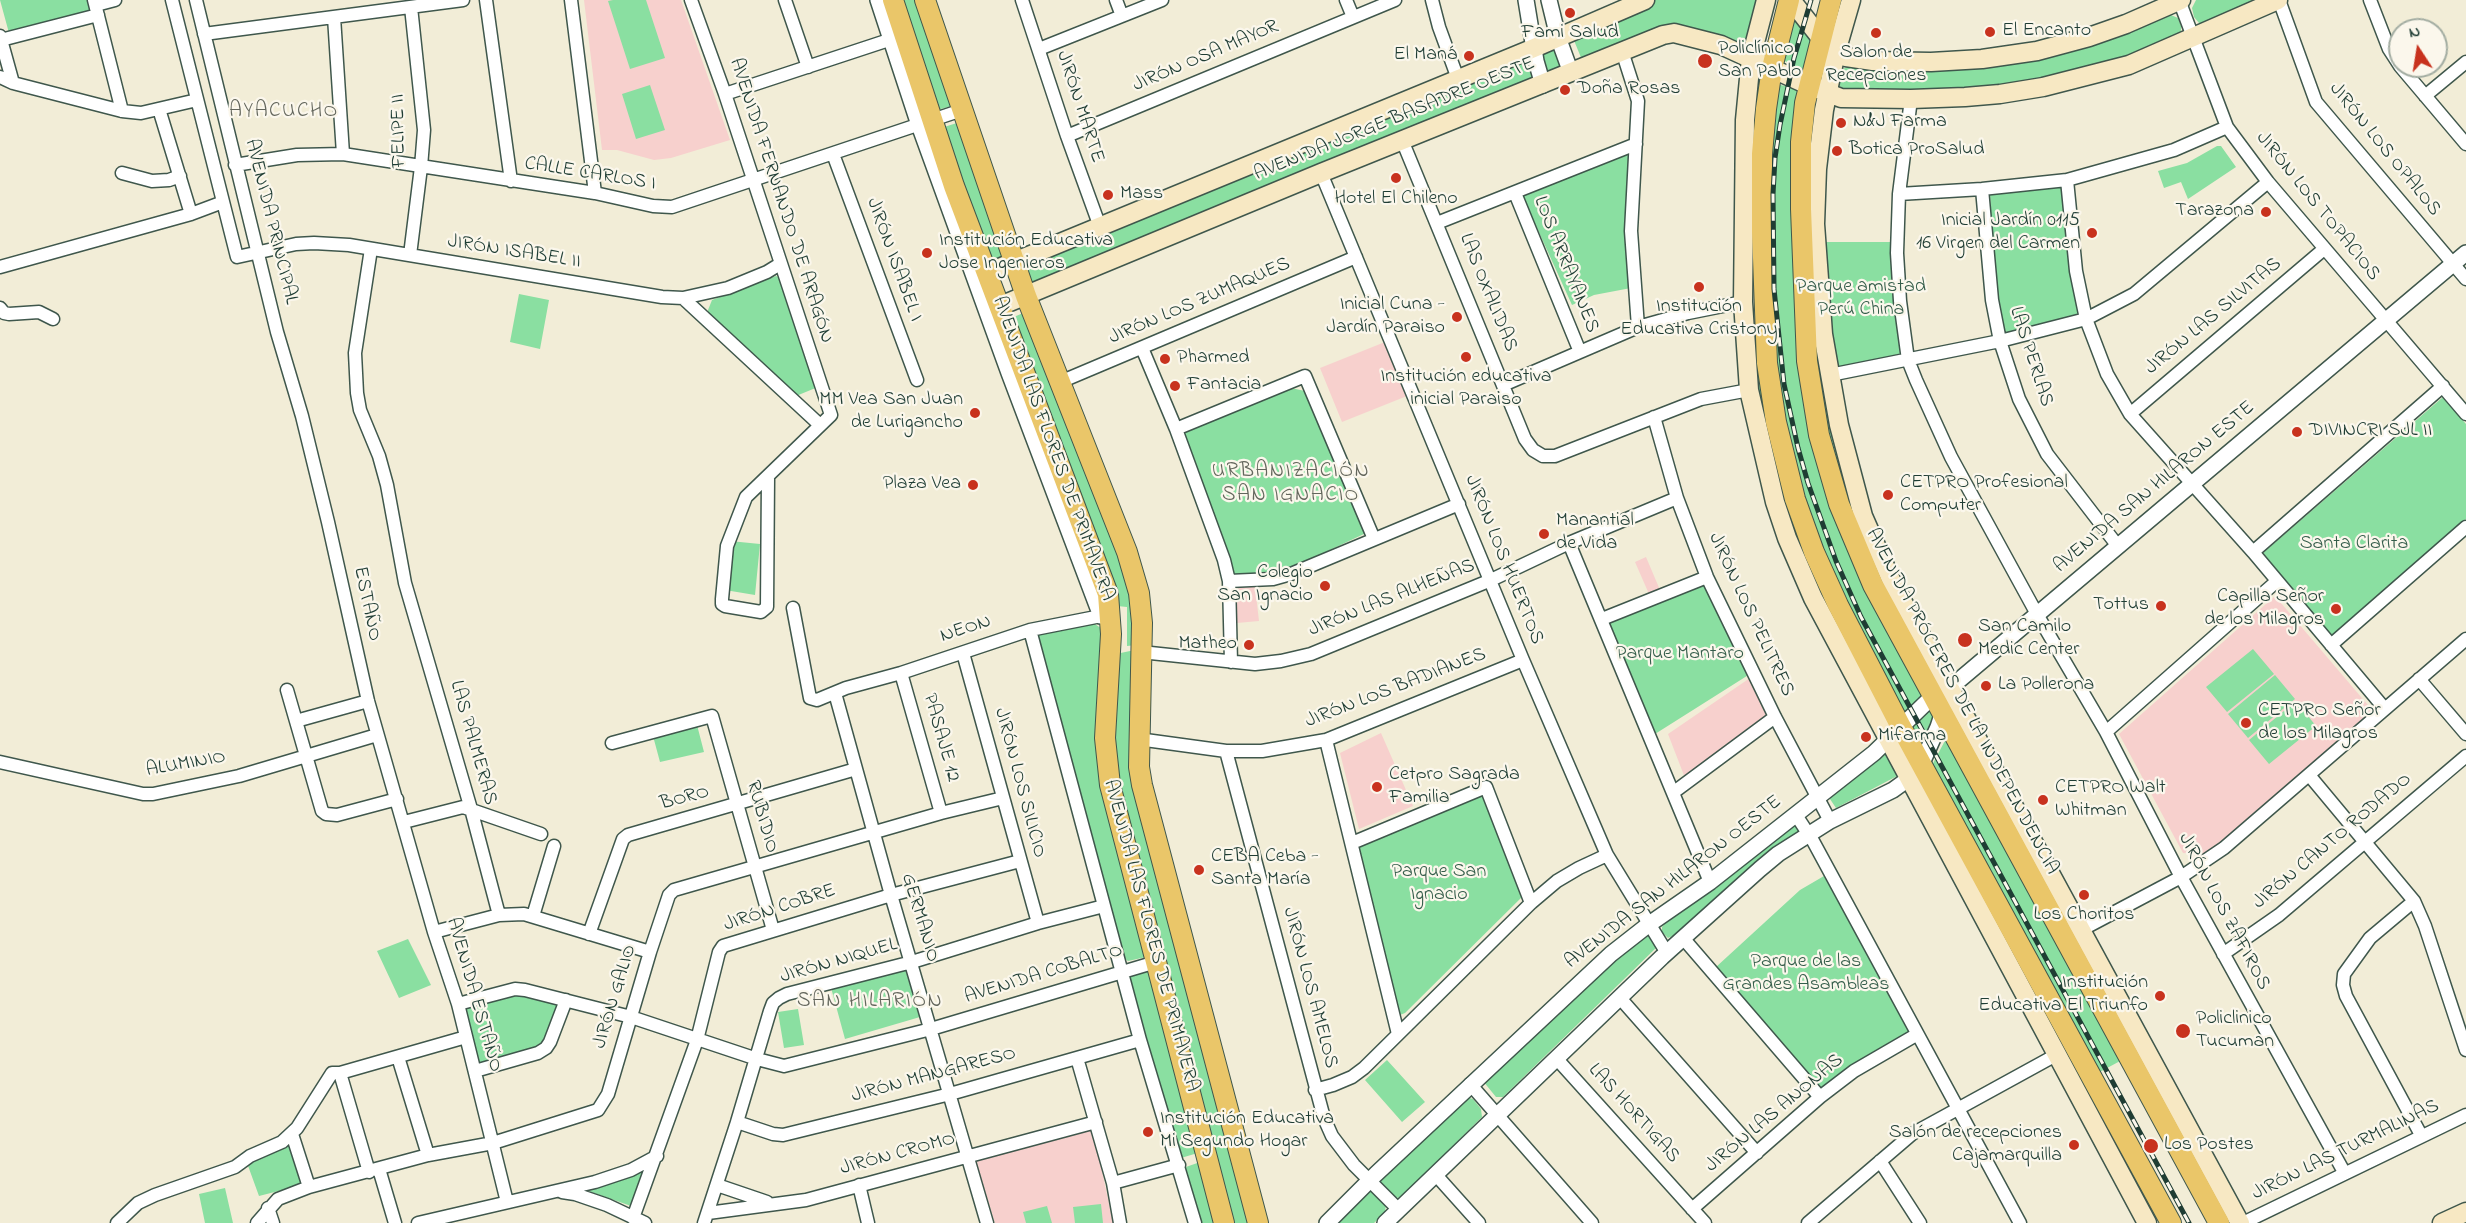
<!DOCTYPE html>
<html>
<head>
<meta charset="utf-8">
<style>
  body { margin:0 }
  #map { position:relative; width:2466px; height:1223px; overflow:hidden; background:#f2edd7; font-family:"Indie Flower",sans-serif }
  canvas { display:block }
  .north { position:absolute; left:2388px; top:18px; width:60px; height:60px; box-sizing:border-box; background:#fbf7ec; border:2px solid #a3ada2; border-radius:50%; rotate:348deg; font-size:16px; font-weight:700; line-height:24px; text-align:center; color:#1f3d34 }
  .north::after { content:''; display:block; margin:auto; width:21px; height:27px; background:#c8321e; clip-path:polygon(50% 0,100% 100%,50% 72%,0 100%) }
</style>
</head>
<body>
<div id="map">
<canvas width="2466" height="1223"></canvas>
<div class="north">N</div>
</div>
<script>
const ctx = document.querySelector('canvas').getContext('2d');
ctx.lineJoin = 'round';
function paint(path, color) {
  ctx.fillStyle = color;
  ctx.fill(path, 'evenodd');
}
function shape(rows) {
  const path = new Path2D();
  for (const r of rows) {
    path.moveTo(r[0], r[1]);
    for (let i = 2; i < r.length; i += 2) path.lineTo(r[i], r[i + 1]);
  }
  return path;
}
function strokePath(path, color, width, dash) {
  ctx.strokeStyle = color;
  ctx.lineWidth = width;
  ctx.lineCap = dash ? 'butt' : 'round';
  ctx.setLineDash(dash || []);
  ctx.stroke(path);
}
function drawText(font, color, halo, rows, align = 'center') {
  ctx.font = font + ' "Indie Flower",sans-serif';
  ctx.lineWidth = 4.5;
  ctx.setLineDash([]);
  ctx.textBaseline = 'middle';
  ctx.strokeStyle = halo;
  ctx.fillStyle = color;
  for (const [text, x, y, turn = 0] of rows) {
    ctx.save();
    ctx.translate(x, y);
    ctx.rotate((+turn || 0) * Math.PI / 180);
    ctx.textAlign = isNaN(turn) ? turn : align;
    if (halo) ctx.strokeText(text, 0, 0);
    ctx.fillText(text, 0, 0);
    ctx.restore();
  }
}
paint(shape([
  [584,0,681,0,730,140,671,158,654,160,617,150,602,150],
  [1385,342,1407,396,1342,422,1320,368],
  [1646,557,1660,590,1649,594,1635,562],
  [1255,586,1259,621,1237,623,1235,589],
  [2275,596,2373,711,2205,855,2183,853,2119,734],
  [1750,678,1769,717,1685,778,1668,734],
  [1381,733,1413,806,1359,829,1340,753],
  [1088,1129,1092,1132,1098,1152,1113,1223,995,1223,974,1156]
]), '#f7d0cd');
paint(shape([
  [0,0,91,0,94,11,9,33],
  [613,0,646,0,665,58,630,69,608,1],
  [898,0,920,0,952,106,937,110],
  [1653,0,1761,0,1745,47,1688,31,1582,60,1573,38],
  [2196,0,2263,0,2207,26,2199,23,2194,17,2192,8],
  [2166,13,2178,18,2181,26,2181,33,2160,48,1992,91,1843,91,1836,80,1840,70,1847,67,1967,64],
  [1792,14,1812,37,1804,68,1801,69,1791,66,1780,57],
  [1554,48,1563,68,1547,74,1543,70,1542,51],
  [1528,55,1537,78,1032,287,1026,267,1029,261],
  [1776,84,1799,89,1815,442,1926,695,1903,715,1843,605,1807,520,1772,362,1768,132],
  [650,85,665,130,636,139,622,94],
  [957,123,1008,258,988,262,944,127],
  [2217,146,2221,146,2236,167,2188,199,2181,182,2164,188,2158,171,2187,163],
  [1622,153,1631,157,1631,288,1594,295,1572,305,1522,195],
  [2063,186,2066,238,2078,316,2006,335,2000,317,1993,260,1990,194],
  [1823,242,1891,242,1900,354,1837,368,1829,335],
  [776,276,781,278,818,387,796,396,708,315,708,310,712,300],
  [519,294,549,300,540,349,510,342],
  [1028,311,1126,559,1137,645,1127,646,1127,607,1117,606,1009,319],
  [1812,315,1847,488,1848,502,1837,474,1821,404],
  [1751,328,1758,328,1839,634,1794,536,1764,436,1755,377],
  [1291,388,1305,391,1366,533,1296,566,1259,576,1237,578,1232,575,1224,541,1182,431],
  [2443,397,2466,424,2466,519,2332,636,2263,553],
  [730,541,760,544,755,595,725,590],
  [1704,583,1750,674,1655,734,1608,623],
  [1092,622,1105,631,1100,698,1146,957,1128,961,1124,958,1035,632],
  [2253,649,2274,674,2227,712,2206,687],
  [1130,651,1138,651,1133,712,1255,1223,1231,1223,1111,757,1116,654],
  [2275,675,2295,699,2248,738,2228,714],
  [2296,701,2316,726,2269,764,2249,740],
  [1929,702,1936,715,1922,750,1907,724],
  [697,725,704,752,660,762,653,736],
  [1948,735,2122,1060,2096,1074,1931,767],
  [1887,747,1901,774,1836,808,1828,796],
  [1482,792,1524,895,1405,1013,1400,1015,1357,845],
  [1794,822,1799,831,1783,842,1679,933,1668,938,1662,932,1662,927,1667,921],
  [1824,876,1910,1032,1820,1091,1716,967,1800,890],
  [1649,933,1657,947,1503,1097,1496,1097,1483,1081,1578,987],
  [408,939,431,985,399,998,377,951],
  [903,962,920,1017,845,1039,830,984],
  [1152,969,1201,1152,1181,1158,1129,979,1130,975],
  [517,993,561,1003,543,1046,480,1065,465,1007],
  [798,1009,804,1045,784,1048,778,1012],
  [1387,1060,1425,1102,1402,1122,1365,1080],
  [1464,1096,1473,1099,1481,1109,1482,1117,1400,1198,1393,1197,1379,1181],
  [291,1143,306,1184,259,1196,247,1163],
  [1203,1161,1219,1223,1200,1223,1183,1168],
  [643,1171,631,1206,580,1188],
  [225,1188,233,1223,205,1223,199,1194],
  [1365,1191,1377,1193,1386,1204,1385,1213,1374,1223,1333,1223],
  [1101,1204,1103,1223,1075,1223,1073,1207],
  [1047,1206,1052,1223,1026,1223,1023,1212]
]), '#8adfa1');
const minor = shape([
  [94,0,122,111],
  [172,0,237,257,296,244,314,243,349,245,662,297,683,298,728,288,767,272,780,264],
  [196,0,277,332,302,416,328,522,368,701,434,932,458,1004,507,1202],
  [486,0,511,181],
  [571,0,595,193],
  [691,0,725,94,831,415,746,497,727,546,722,599,722,604,725,606,761,612,767,607,768,477],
  [785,0,808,67],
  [1022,0,1067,136,1100,227],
  [1116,0,1122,16],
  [1346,0,1353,17],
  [1432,0,1439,27,1458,79],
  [2179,0,2227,127,2268,182,2466,414],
  [2279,0,2316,102,2466,279],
  [2370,0,2389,49,2400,66],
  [96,5,115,0],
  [334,17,343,154],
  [204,34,463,0],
  [0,36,13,83],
  [1,40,98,15],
  [1039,49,1162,0],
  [1622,51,1638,101,1631,231,1638,327],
  [2400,66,2466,144],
  [0,77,13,83,122,111,141,113,197,100],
  [725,94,898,37],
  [2425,96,2466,62],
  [1911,99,1899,194,1897,253,1900,301,1908,360,1916,380,1951,457,2038,616,2106,732,2181,877,2344,1172],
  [159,109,191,214],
  [1067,136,1395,0],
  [1402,140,1525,439,1533,450,1543,456,1555,456,1701,399,1749,390],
  [833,154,917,380],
  [235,165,297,155,343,154,595,193,653,206,672,207,962,110],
  [122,173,152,181,169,180,180,176],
  [1321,173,1523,660,1607,855,1667,953],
  [2067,180,2076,271,2086,319,2107,374,2130,414,2253,552,2385,709],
  [1982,189,1992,300,2000,341,2019,399,2047,454,2117,545],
  [1515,193,1580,352],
  [1899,194,1982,189,2067,180,2174,150,2227,127],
  [1437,223,1636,144],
  [371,249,355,353,357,393,360,410,379,456,387,485,405,583,471,809,499,915],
  [410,255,421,167,424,130,411,7],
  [0,267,191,214,223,202],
  [683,298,820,425],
  [0,308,4,313,9,314,39,312,53,319],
  [1142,348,1176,429,1224,560,1229,581,1231,662],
  [1830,375,2000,341,2086,319,2134,294,2268,182],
  [1060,382,1356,257],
  [1503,385,1638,327,1688,313,1743,302],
  [2130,414,2324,249],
  [1654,417,1677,498,1707,577,1775,717,1830,821],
  [1176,429,1305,376,1374,539],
  [1569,543,1710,882],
  [2253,552,2443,386],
  [1229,581,1273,579,1291,574,1459,504],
  [793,608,810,698,817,700,846,688,901,673,1030,630,1101,616],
  [1602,619,1707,577],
  [1030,630,1140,1040,1195,1223],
  [2331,645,2466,527],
  [1141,652,1255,664,1281,661,1311,654,1491,580,1569,543,1677,498],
  [963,653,1038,923],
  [901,673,941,813],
  [2419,679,2466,734],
  [287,690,322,811,326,814,337,815,397,799],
  [835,693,891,895,987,1223],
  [296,721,368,701],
  [2106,732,2277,581],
  [1138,739,1226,751,1262,751,1326,740,1523,660],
  [1326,740,1398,1034],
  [612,743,712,716,773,930],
  [1226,751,1324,1118,1332,1136,1354,1165,1399,1210],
  [0,762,143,794,153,794,239,776,377,735],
  [2309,775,2414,901,2425,926,2466,1050],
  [1674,792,1775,717],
  [1796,815,1813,841,2020,1223],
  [404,822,463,807,541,834],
  [1352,843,1486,787,1531,903],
  [2414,901,2370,938,2344,974,2343,985,2346,996,2421,1135],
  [533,916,554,846],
  [2081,930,2181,877,2224,848,2466,639],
  [434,932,499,915,524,914,650,952],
  [589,934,623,839,628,835,856,769],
  [1683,938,1820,1097],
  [2223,954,2279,915,2466,756],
  [1620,998,1757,1153],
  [458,1004,515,989,525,990,631,1017,757,1059,784,1066,931,1029,1156,962],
  [398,1057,428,1155],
  [1077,1058,1113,1183,1120,1223],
  [1556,1058,1705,1223],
  [475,1071,538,1053,546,1048,550,1042,566,1000],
  [340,1073,369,1172],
  [1470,1084,1592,1223],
  [1315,1090,1333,1085,1352,1077,1364,1068,1531,903,1557,881,1579,868,1607,855],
  [737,1122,773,1134,783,1135,950,1094,1140,1040],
  [292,1134,309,1187],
  [1880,1161,1920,1223],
  [379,1169,395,1223],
  [1436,1175,1479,1223],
  [1113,1183,1179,1165],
  [717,1185,767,1202],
  [859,1185,868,1223],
  [562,1192,575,1194,607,1205,645,1223],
  [268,1208,273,1223],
  [1692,1209,1820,1097,1854,1071,1916,1035],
  [708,1213,806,1200,1096,1122],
  [633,1218,697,1040,719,952,723,946,891,895,1020,861],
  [117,1223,138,1203,155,1195,235,1167,250,1156,282,1142,297,1128,332,1073,340,1073,466,1037],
  [257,1223,278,1199,309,1187,428,1155,493,1143,598,1110,608,1094,650,952,669,895,674,890,941,813,1003,798],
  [418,1223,595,1182,631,1170,657,1156],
  [704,1223,737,1122,770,1011,773,1003,779,998,787,994,912,962,1038,923,1104,906],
  [1808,1223,1912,1134,2056,1055],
  [2243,1223,2466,1115]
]);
const tertiary = shape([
  [878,0,919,125,1009,373,1101,616,1111,616],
  [1526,0,1536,61,1543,85],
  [1549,0,1558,37,1571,73],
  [1327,1223,1376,1174,1611,954,1648,925,1710,882,1874,753,1933,696,1942,691],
  [1385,1223,1662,957,1760,869,1778,854,1830,821,1893,790,1918,772,1938,727,1951,687,2466,253]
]);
const secondary = shape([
  [1766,0,1751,58,1745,120,1743,302,1749,390,1775,502,1787,538,1813,598,2147,1223],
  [1791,0,1820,37,1846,57,1873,61,1931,62,1982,59,2037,51,2089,37,2126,24,2181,0],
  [1851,0,1836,52,1824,110,1817,169,1815,224,1823,334,1839,425,1863,516,1892,582,2240,1223],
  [987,273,1534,48,1645,0],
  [1000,306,1321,173,1663,35,1674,33,1721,45,1808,85,1841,98,1911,99,1965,97,2000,94,2043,87,2129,65,2278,0],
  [2442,1223,2466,1212]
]);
const primary = shape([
  [893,0,954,186,1108,594,1111,634,1105,738,1110,785,1224,1223],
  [925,0,1026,296,1127,552,1139,593,1142,623,1139,767,1142,785,1258,1223],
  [1789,0,1772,68,1766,109,1762,154,1762,231,1767,363,1776,422,1795,499,1814,552,1838,605,1900,725,2171,1223],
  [1831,0,1805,103,1801,142,1801,209,1807,361,1819,435,1839,504,1873,585,2219,1223]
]);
strokePath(minor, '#3f574c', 15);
strokePath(tertiary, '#3f574c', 18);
strokePath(secondary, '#3f574c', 21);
strokePath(primary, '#3f574c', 22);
strokePath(minor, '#fff', 12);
strokePath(tertiary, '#fff', 15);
strokePath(secondary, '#f7e8c3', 18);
strokePath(primary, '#eac669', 20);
const rail = shape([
  [1811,0,1794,58,1780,125,1775,158,1773,194,1774,289,1784,384,1798,448,1808,483,1836,561,1861,617,2189,1223]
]);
strokePath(rail, '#1f3d34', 5);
strokePath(rail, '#fbf7ec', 3, [9]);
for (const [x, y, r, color] of [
  [1570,13,6,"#c8321e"],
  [1990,32,6,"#c8321e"],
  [1876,33,6,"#c8321e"],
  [1469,56,6,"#c8321e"],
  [1705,61,8,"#c8321e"],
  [1565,90,6,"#c8321e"],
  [1841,123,6,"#c8321e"],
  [1837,151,6,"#c8321e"],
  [1396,178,6,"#c8321e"],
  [1108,195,6,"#c8321e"],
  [2266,212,6,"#c8321e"],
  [2092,233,6,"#c8321e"],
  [927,253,6,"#c8321e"],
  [1699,287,6,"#c8321e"],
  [1457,317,6,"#c8321e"],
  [1466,357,6,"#c8321e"],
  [1165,359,6,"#c8321e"],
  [1175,386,6,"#c8321e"],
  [975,413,6,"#c8321e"],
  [2297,432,6,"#c8321e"],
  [973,485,6,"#c8321e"],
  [1888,495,6,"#c8321e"],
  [1544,534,6,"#c8321e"],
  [1325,586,6,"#c8321e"],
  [2161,606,6,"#c8321e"],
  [2336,609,6,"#c8321e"],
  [1965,640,8,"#c8321e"],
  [1249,645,6,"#c8321e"],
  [1986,686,6,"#c8321e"],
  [2246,723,6,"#c8321e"],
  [1866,737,6,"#c8321e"],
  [1377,787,6,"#c8321e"],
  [2043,800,6,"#c8321e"],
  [1199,870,6,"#c8321e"],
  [2084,895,6,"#c8321e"],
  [2160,996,6,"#c8321e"],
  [2183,1031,8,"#c8321e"],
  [1148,1132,6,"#c8321e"],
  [2074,1145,6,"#c8321e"],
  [2151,1146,8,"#c8321e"]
]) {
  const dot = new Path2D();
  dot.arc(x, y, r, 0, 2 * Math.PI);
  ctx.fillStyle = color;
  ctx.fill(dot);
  strokePath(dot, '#fbf7ec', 2);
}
drawText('20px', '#1f3d34', '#fbf7ec', [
  ["El Encanto",2002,32],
  ["Fami Salud",1570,34,"center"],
  ["Policlínico",1718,50],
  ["San Pablo",1718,73],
  ["Salon de",1876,54,"center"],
  ["Recepciones",1876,77,"center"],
  ["El Maná",1457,56,"right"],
  ["Doña Rosas",1577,90],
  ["N&J Farma",1853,123],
  ["Botica ProSalud",1849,151],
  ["Mass",1120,195],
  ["Hotel El Chileno",1396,200,"center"],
  ["Tarazona",2254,212,"right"],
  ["Inicial Jardín 0115",2080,222,"right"],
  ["16 Virgen del Carmen",2080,245,"right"],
  ["Institución Educativa",939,242],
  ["Jose Ingenieros",939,265],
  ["Inicial Cuna -",1445,306,"right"],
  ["Jardín Paraiso",1445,329,"right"],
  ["Institución",1699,308,"center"],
  ["Educativa Cristony",1699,331,"center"],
  ["Pharmed",1177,359],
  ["Institución educativa",1466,378,"center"],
  ["inicial Paraiso",1466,401,"center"],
  ["Fantacia",1187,386],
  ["MM Vea San Juan",963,401,"right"],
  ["de Lurigancho",963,424,"right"],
  ["DIVINCRI SJL II",2309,432],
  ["CETPRO Profesional",1900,484],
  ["Computer",1900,507],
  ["Plaza Vea",961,485,"right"],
  ["Manantial",1556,522],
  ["de Vida",1556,545],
  ["Colegio",1313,574,"right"],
  ["San Ignacio",1313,597,"right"],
  ["Capilla Señor",2324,598,"right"],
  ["de los Milagros",2324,621,"right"],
  ["Tottus",2149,606,"right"],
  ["San Camilo",1978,628],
  ["Medic Center",1978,651],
  ["Matheo",1237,645,"right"],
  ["La Pollerona",1998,686],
  ["CETPRO Señor",2258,712],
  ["de los Milagros",2258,735],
  ["Mifarma",1878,737],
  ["Cetpro Sagrada",1389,776],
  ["Familia",1389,799],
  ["CETPRO Walt",2055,789],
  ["Whitman",2055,812],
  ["CEBA Ceba -",1211,858],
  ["Santa María",1211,881],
  ["Los Choritos",2084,916,"center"],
  ["Institución",2148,984,"right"],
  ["Educativa El Triunfo",2148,1007,"right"],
  ["Policlinico",2196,1020],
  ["Tucuman",2196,1043],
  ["Institución Educativa",1160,1120],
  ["Mi Segundo Hogar",1160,1143],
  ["Salón de recepciones",2062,1134,"right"],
  ["Cajamarquilla",2062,1157,"right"],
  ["Los Postes",2164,1146]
], 'left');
drawText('20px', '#1f3d34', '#fbf7ec', [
  ["JIRÓN OSA MAYOR",1206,57,-23],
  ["JIRÓN MARTE",1079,107,72],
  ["AVENIDA JORGE BASADRE OESTE",1395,120,-22],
  ["FELIPE II",400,131,-91],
  ["JIRÓN LOS OPALOS",2384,150,51],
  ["CALLE CARLOS I",590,175,9],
  ["AVENIDA FERNANDO DE ARAGÓN",780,201,72],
  ["JIRÓN LOS TOPACIOS",2317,207,51],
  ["AVENIDA PRINCIPAL",270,222,76],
  ["JIRÓN ISABEL II",514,253,9],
  ["JIRÓN ISABEL I",893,260,70],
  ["LOS ARRAYANES",1565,265,68],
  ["LAS OXALIDAS",1487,293,68],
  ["JIRÓN LOS ZUMAQUES",1200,302,-23],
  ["JIRÓN LAS SILVITAS",2214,317,-40],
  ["LAS PERLAS",2030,357,72],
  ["AVENIDA LAS FLORES DE PRIMAVERA",1052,449,70],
  ["AVENIDA SAN HILARON ESTE",2155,488,-40],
  ["JIRÓN LOS HUERTOS",1503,560,68],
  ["JIRÓN LAS ALHEÑAS",1392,599,-22],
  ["ESTAÑO",366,604,78],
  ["JIRÓN LOS PELITRES",1750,615,65],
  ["NEON",966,630,-18],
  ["JIRÓN LOS BADIANES",1396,689,-21],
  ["AVENIDA PRÓCERES DE LA INDEPENDENCIA",1961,702,62],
  ["PASAJE 12",940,738,74],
  ["LAS PALMERAS",472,743,74],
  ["ALUMINIO",186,765,-10],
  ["JIRÓN LOS SILICIO",1019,783,75],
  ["BORO",685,799,-15],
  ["RUBIDIO",761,817,74],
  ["JIRÓN CANTO RODADO",2333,842,-40],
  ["AVENIDA SAN HILARON OESTE",1674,883,-38],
  ["JIRÓN COBRE",780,909,-18],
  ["JIRÓN LOS ZAFIROS",2223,912,62],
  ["GERMANIO",919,918,73],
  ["AVENIDA LAS FLORES DE PRIMAVERA",1150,936,75],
  ["JIRÓN NIQUEL",839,962,-16],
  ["AVENIDA COBALTO",1044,975,-17],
  ["JIRÓN LOS AMELOS",1309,988,75],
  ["AVENIDA ESTAÑO",473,995,74],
  ["JIRÓN GALIO",616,997,-73],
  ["JIRÓN MANGARESO",934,1076,-15],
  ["LAS HORTIGAS",1633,1114,48],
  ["JIRÓN LAS ANONAS",1775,1114,-40],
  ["JIRÓN LAS TURMALINAS",2346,1151,-26],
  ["JIRÓN CROMO",898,1155,-15]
]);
drawText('20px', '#345d4a', '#fbf7ec', [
  ["Parque amistad",1861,288],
  ["Perú China",1861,311],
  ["Santa Clarita",2354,545],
  ["Parque Mantaro",1680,655],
  ["Parque San",1439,873],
  ["Ignacio",1439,896],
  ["Parque de las",1806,963],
  ["Grandes Asambleas",1806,986]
]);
ctx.letterSpacing = '1.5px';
drawText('21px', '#63665c', '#fbf7ec', [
  ["AYACUCHO",284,113],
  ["URBANIZACIÓN",1291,473],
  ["SAN IGNACIO",1291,497],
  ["SAN HILARIÓN",870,1003]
]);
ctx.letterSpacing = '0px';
</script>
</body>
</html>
